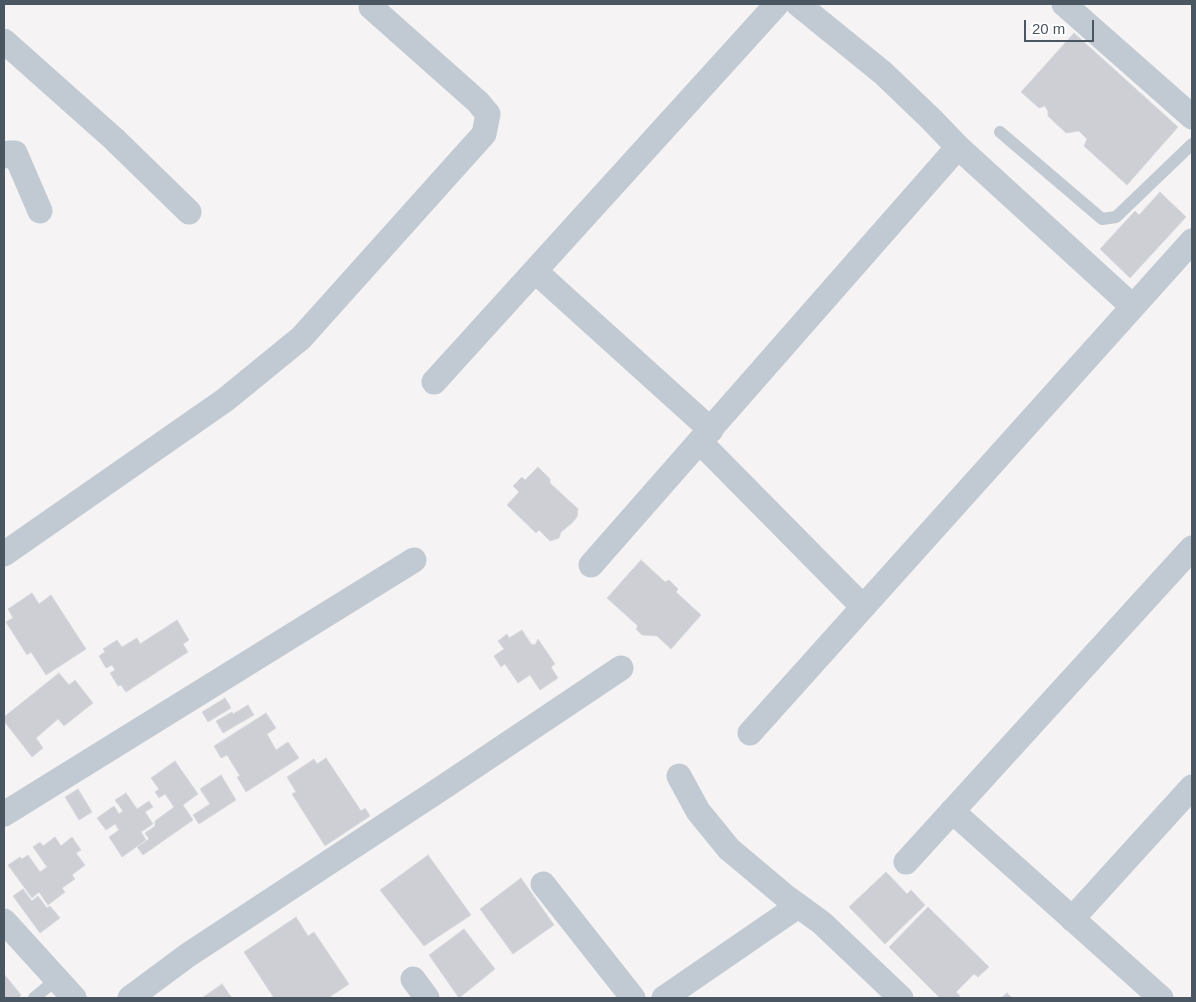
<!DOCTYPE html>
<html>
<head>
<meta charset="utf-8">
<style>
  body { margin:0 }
  #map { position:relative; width:1196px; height:1002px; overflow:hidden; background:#f5f3f3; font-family:Arial,sans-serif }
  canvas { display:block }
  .frame { position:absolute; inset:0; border:5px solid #4a5661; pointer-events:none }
  .scale { position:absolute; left:1024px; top:20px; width:70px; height:22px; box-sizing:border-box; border:2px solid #4a5661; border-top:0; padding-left:6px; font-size:15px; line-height:18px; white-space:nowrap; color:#4a5661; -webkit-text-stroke:4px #fff; paint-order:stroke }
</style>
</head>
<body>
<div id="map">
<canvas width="1196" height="1002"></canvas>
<div class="frame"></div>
<div class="scale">20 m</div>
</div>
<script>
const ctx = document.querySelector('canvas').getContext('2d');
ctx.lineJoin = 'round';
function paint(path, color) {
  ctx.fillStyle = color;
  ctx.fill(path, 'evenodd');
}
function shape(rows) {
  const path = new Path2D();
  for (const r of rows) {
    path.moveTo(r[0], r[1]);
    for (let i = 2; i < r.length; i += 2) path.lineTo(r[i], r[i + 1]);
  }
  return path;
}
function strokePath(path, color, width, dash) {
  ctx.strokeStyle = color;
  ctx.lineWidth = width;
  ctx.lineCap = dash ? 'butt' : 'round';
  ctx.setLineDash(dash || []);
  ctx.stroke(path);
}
const building = shape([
  [1074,33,1178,127,1127,185,1084,146,1087,139,1079,131,1066,133,1048,116,1048,111,1045,106,1039,108,1021,92,1074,33],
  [1160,192,1186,217,1130,278,1100,249,1135,211,1139,215,1160,192],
  [538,467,550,479,550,483,578,509,577,517,572,523,561,532,559,538,550,541,539,530,536,533,507,505,519,492,513,486,522,477,525,480,538,467],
  [641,560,665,582,669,580,678,589,676,592,701,615,671,649,657,636,642,635,636,629,638,626,607,598,641,560],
  [32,593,39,604,51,595,86,649,46,675,31,652,27,655,6,622,13,618,8,609,32,593],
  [177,620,189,640,183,644,188,652,126,692,121,685,118,686,110,673,115,670,112,665,106,668,99,656,105,652,103,649,117,640,122,647,137,638,140,644,177,620],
  [522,630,531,644,535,645,538,639,555,664,551,667,558,678,540,690,530,675,518,683,505,664,501,667,494,656,504,649,498,641,507,634,509,638,522,630],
  [59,673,69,685,75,680,93,703,64,726,58,719,36,738,43,748,32,757,4,721,4,717,59,673],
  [225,698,231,708,208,722,202,712,225,698],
  [248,705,254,715,223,733,216,721,232,712,233,714,248,705],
  [266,713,276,728,267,734,276,750,288,742,299,758,246,792,237,777,240,776,227,755,221,758,214,746,266,713],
  [326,758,361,811,365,808,370,816,325,846,292,794,296,792,287,777,314,759,317,764,326,758],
  [175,761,198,794,183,805,193,820,143,855,137,847,149,839,145,833,155,826,155,821,174,807,165,794,159,798,155,792,159,789,151,778,175,761],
  [221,775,236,800,199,824,193,815,210,804,200,789,221,775],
  [78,789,92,812,79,820,65,797,78,789],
  [126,793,137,809,149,801,153,807,145,812,153,824,141,832,146,840,122,857,109,837,119,830,115,824,106,830,97,818,114,806,119,814,123,811,115,800,126,793],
  [55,837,61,846,72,837,81,850,76,853,85,865,72,875,75,879,62,888,65,892,48,905,39,892,32,898,8,865,20,857,22,859,28,855,40,872,47,867,33,847,40,842,43,846,55,837],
  [428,855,471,915,424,946,380,890,428,855],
  [886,872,907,894,911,890,925,905,885,944,849,907,886,872],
  [521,878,554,925,513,954,480,909,521,878],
  [23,889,32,901,38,896,47,908,50,906,60,918,40,933,13,896,23,889],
  [928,907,989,967,978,977,974,974,956,992,960,996,958,998,940,998,889,947,928,907],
  [296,917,308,936,314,932,349,984,328,998,274,998,244,952,296,917],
  [464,929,495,969,459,998,429,955,464,929],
  [4,974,21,995,18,998,4,998,4,974],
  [222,984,232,998,202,998,222,984],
  [1007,993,1012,998,1001,998,1007,993]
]);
paint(building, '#cdcfd5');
strokePath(building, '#d7d9de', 1);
strokePath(shape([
  [1000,132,1102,219,1116,217,1192,144],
  [34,998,57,979]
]), '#c1cad2', 12);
strokePath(shape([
  [798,4,883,73,931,119,958,147,1132,306],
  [1064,4,1192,117],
  [4,41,114,139,189,212],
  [4,156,8,153,15,153,40,211],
  [535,271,711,430],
  [434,382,777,4],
  [700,442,863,607],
  [4,554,225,400,301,338,484,134,488,114,478,102,371,7],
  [591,565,958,147],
  [750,733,1192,241],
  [679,776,698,811,729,849,785,896,822,923,901,998],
  [952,811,1161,998],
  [4,814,414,560],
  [906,862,1192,548],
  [543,884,633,998],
  [1072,919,1192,787],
  [4,921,74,998],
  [413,979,427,998],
  [130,998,188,955,445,786,621,668],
  [664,998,798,906]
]), '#c1cad2', 25);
</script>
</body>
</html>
